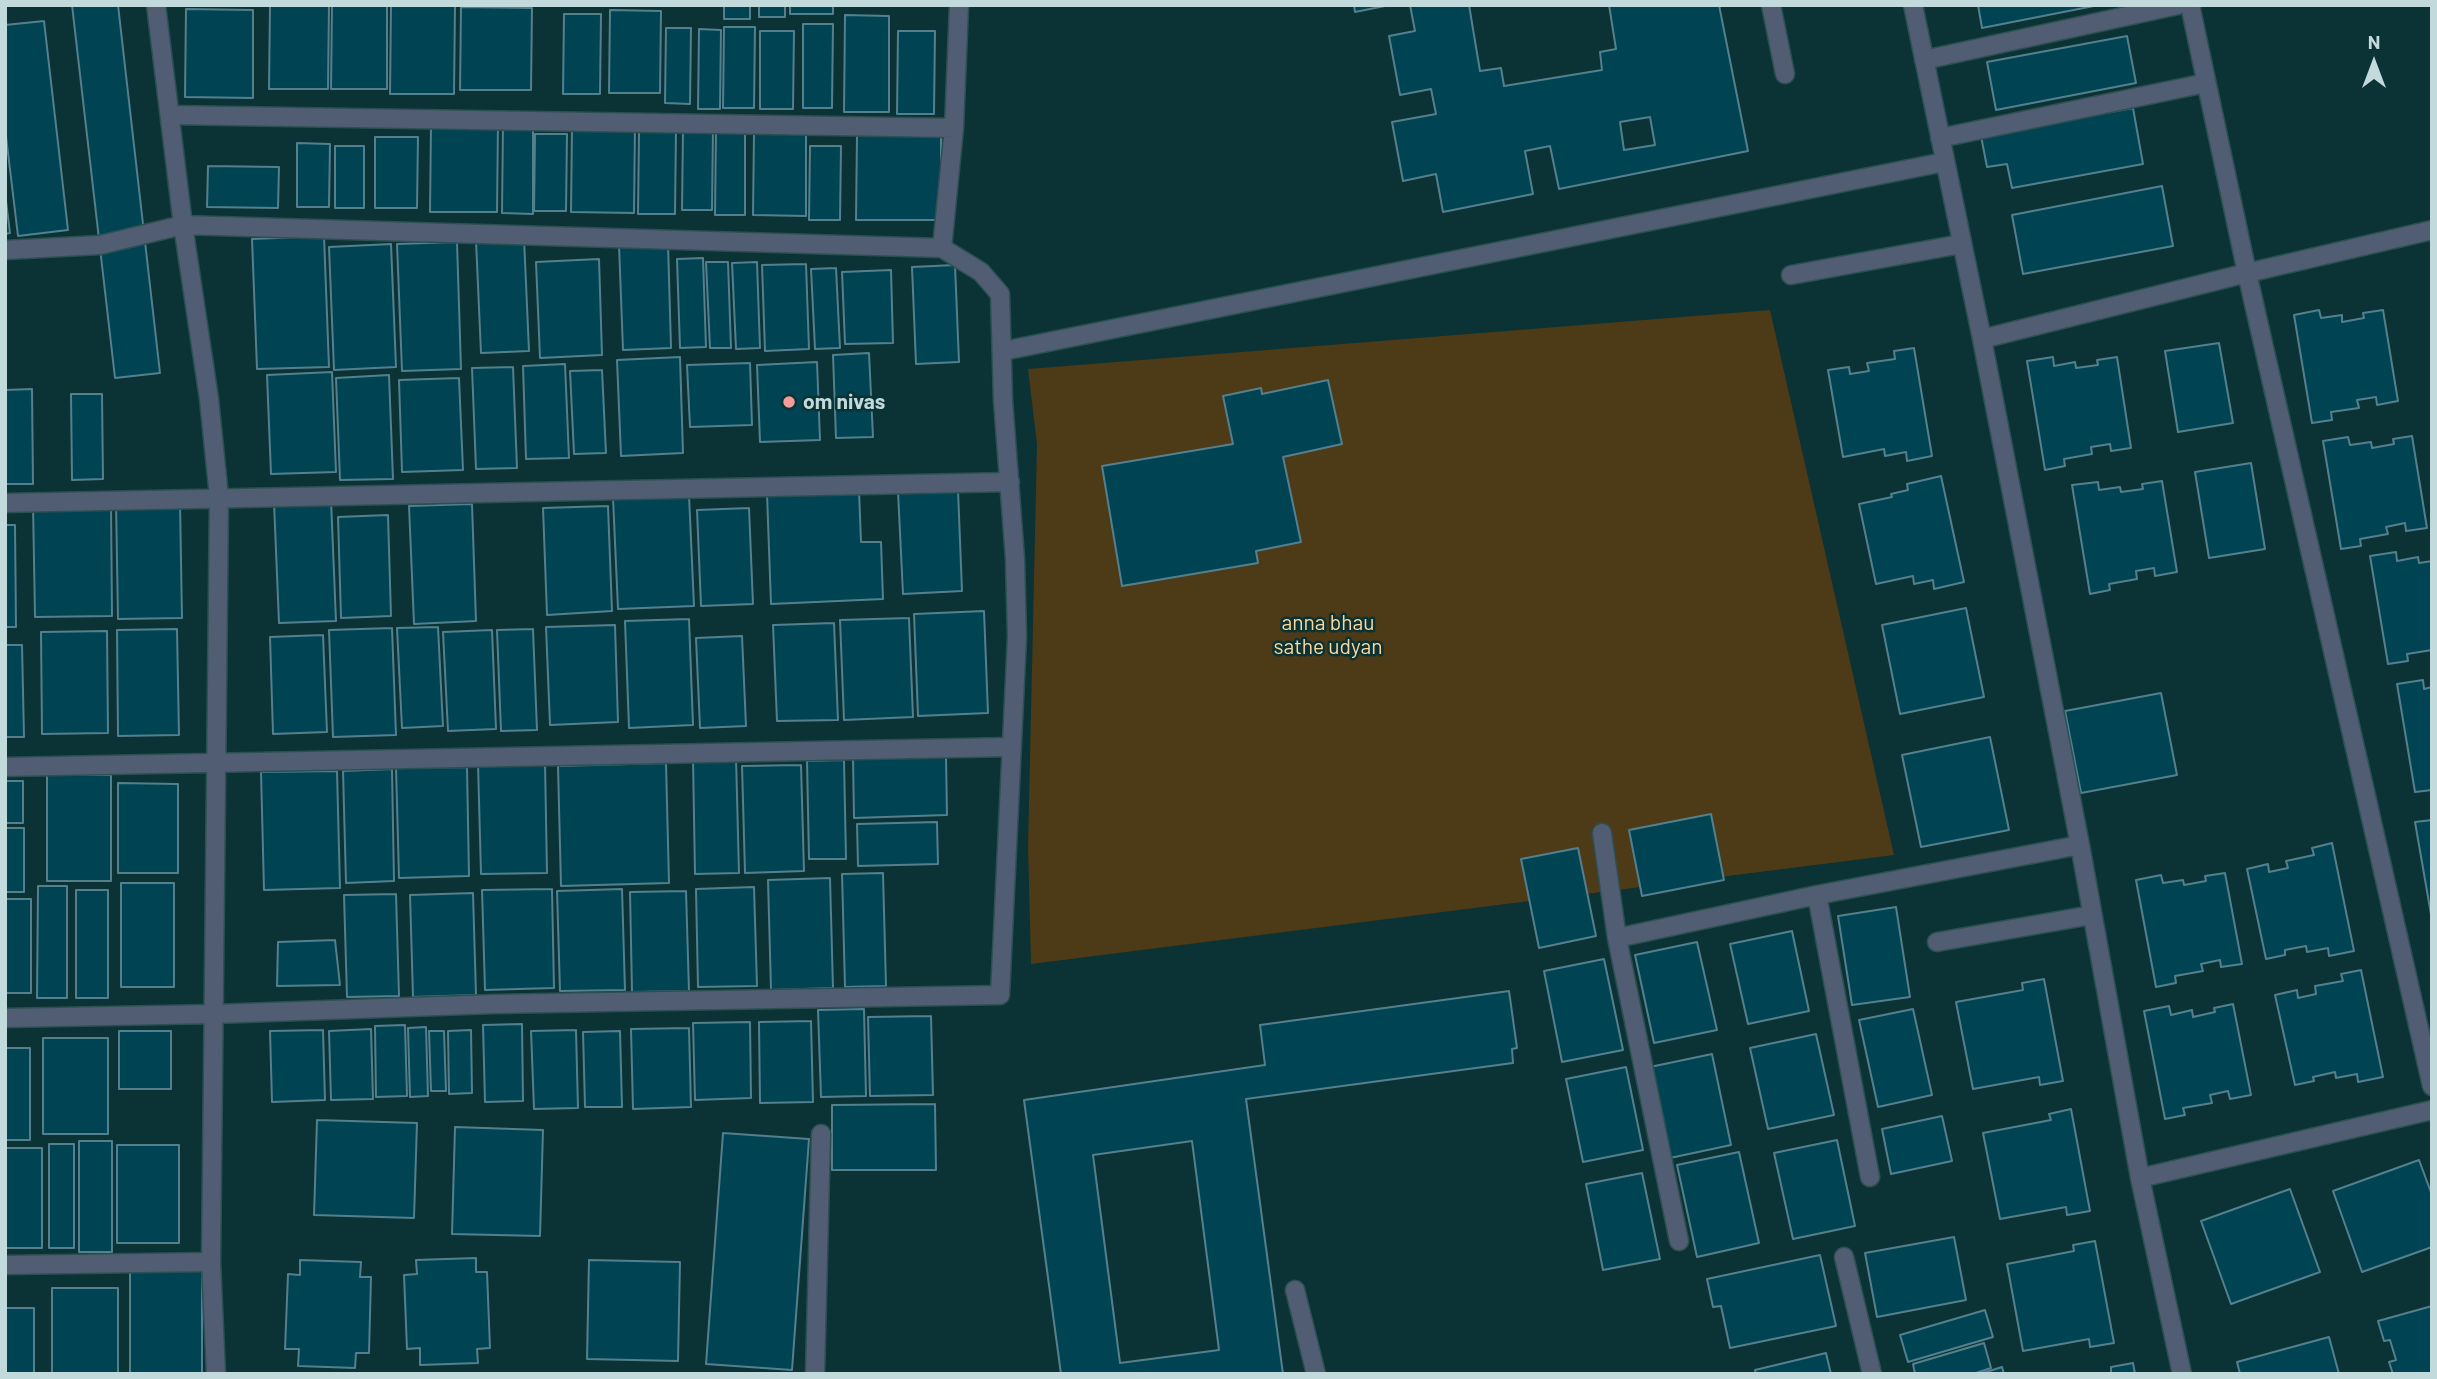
<!DOCTYPE html>
<html>
<head>
<meta charset="utf-8">
<style>
  body { margin:0 }
  #map { position:relative; width:2437px; height:1379px; overflow:hidden; background:#0b3234; font-family:Barlow,sans-serif }
  canvas { display:block }
  .frame { position:absolute; inset:0; border:7px solid #c2dadc; pointer-events:none }
  .north { position:absolute; left:2339px; top:28px; width:70px; height:70px; -webkit-text-stroke:5px #0b3234; paint-order:stroke; rotate:0deg; font-size:19px; font-weight:700; line-height:28px; text-align:center; color:#c2dadc }
  .north::after { content:''; display:block; margin:auto; width:24px; height:32px; background:#c2dadc; clip-path:polygon(50% 0,100% 100%,50% 72%,0 100%) }
</style>
</head>
<body>
<div id="map">
<canvas width="2437" height="1379"></canvas>
<div class="frame"></div>
<div class="north">N</div>
</div>
<script>
const ctx = document.querySelector('canvas').getContext('2d');
ctx.lineJoin = 'round';
function paint(path, color) {
  ctx.fillStyle = color;
  ctx.fill(path, 'evenodd');
}
function shape(rows) {
  const path = new Path2D();
  for (const r of rows) {
    path.moveTo(r[0], r[1]);
    for (let i = 2; i < r.length; i += 2) path.lineTo(r[i], r[i + 1]);
  }
  return path;
}
function strokePath(path, color, width, dash) {
  ctx.strokeStyle = color;
  ctx.lineWidth = width;
  ctx.lineCap = dash ? 'butt' : 'round';
  ctx.setLineDash(dash || []);
  ctx.stroke(path);
}
function drawText(font, color, halo, rows, align = 'center') {
  ctx.font = font + ' Barlow,sans-serif';
  ctx.lineWidth = 5;
  ctx.setLineDash([]);
  ctx.textBaseline = 'middle';
  ctx.strokeStyle = halo;
  ctx.fillStyle = color;
  for (const [text, x, y, turn = 0] of rows) {
    ctx.save();
    ctx.translate(x, y);
    ctx.rotate((+turn || 0) * Math.PI / 180);
    ctx.textAlign = isNaN(turn) ? turn : align;
    if (halo) ctx.strokeText(text, 0, 0);
    ctx.fillText(text, 0, 0);
    ctx.restore();
  }
}
paint(shape([
  [1770,310,1894,855,1031,964,1028,846,1037,444,1028,369]
]), '#4d3a16');
const building = shape([
  [72,5,118,5,160,373,115,378,72,5],
  [270,5,329,5,328,89,269,89,270,5],
  [332,5,387,5,387,89,331,89,332,5],
  [391,5,455,5,454,94,390,94,391,5],
  [724,5,750,5,750,19,724,19,724,5],
  [759,5,785,5,785,17,759,17,759,5],
  [790,5,833,5,833,14,790,14,790,5],
  [1354,5,1390,5,1355,12,1354,5],
  [1410,5,1469,5,1480,71,1501,68,1504,86,1602,70,1600,52,1616,49,1609,5,1719,5,1748,151,1559,189,1550,146,1525,151,1533,194,1443,212,1436,174,1403,181,1392,122,1436,114,1431,89,1400,95,1389,36,1415,31,1410,5],
  [1650,117,1655,145,1624,150,1620,122,1650,117],
  [1978,5,2099,5,1982,28,1978,5],
  [461,7,532,8,531,90,460,90,461,7],
  [186,9,253,10,253,98,185,97,186,9],
  [610,10,661,11,660,93,609,93,610,10],
  [564,14,601,14,600,94,563,94,564,14],
  [845,15,889,16,889,112,844,112,845,15],
  [44,21,68,230,18,236,5,128,5,25,44,21],
  [803,24,833,24,832,108,803,108,803,24],
  [724,27,755,27,754,108,723,108,724,27],
  [666,28,691,28,690,104,665,103,666,28],
  [699,29,721,30,720,109,698,109,699,29],
  [760,31,794,31,793,109,760,109,760,31],
  [898,31,935,31,934,114,897,114,898,31],
  [2127,36,2136,83,1996,110,1987,62,2127,36],
  [2133,108,2143,164,2012,188,2007,164,1987,167,1981,136,2133,108],
  [503,123,533,124,533,214,502,213,503,123],
  [431,124,498,124,497,212,430,212,431,124],
  [572,127,635,128,634,213,571,212,572,127],
  [683,128,713,128,712,210,682,210,683,128],
  [716,129,745,129,745,215,715,215,716,129],
  [639,131,676,131,675,214,638,214,639,131],
  [754,133,806,133,806,216,753,215,754,133],
  [535,134,567,134,566,211,534,211,535,134],
  [857,135,941,136,941,220,856,220,857,135],
  [375,137,418,137,417,208,375,208,375,137],
  [297,143,330,144,329,207,297,207,297,143],
  [335,146,364,146,364,208,335,208,335,146],
  [810,146,841,146,840,220,809,220,810,146],
  [208,166,279,167,278,208,207,207,208,166],
  [2162,186,2173,246,2023,274,2012,215,2162,186],
  [5,193,10,233,5,234,5,193],
  [324,236,329,367,257,369,252,239,324,236],
  [524,238,529,351,481,353,476,241,524,238],
  [457,242,461,369,402,371,397,244,457,242],
  [668,243,671,348,623,350,619,245,668,243],
  [391,244,396,367,334,370,329,247,391,244],
  [703,258,706,347,680,348,677,259,703,258],
  [599,259,602,355,540,358,536,262,599,259],
  [706,262,728,262,731,348,710,348,706,262],
  [757,262,760,348,736,349,732,263,757,262],
  [806,264,809,349,765,351,762,265,806,264],
  [955,265,959,362,916,364,912,267,955,265],
  [836,268,840,348,815,349,811,269,836,268],
  [891,270,893,343,845,344,842,272,891,270],
  [2319,310,2321,318,2342,315,2342,322,2364,318,2363,313,2383,310,2398,401,2377,405,2376,397,2357,400,2359,408,2331,412,2332,420,2312,423,2294,315,2319,310],
  [2219,343,2233,423,2178,432,2165,351,2219,343],
  [1914,348,1932,456,1907,461,1906,452,1885,456,1884,449,1843,457,1828,370,1849,367,1850,374,1869,371,1867,363,1895,359,1894,351,1914,348],
  [869,353,873,437,836,438,833,355,869,353],
  [680,357,683,453,621,456,617,360,680,357],
  [2053,357,2054,366,2075,362,2076,368,2098,365,2097,360,2117,357,2131,448,2111,451,2110,444,2091,447,2092,454,2064,459,2065,466,2045,470,2027,361,2053,357],
  [817,362,820,440,760,442,757,365,817,362],
  [750,363,752,425,690,427,687,365,750,363],
  [565,364,569,458,526,459,523,366,565,364],
  [513,367,517,468,476,469,472,368,513,367],
  [602,370,606,453,574,454,570,371,602,370],
  [332,372,336,472,271,474,267,375,332,372],
  [389,375,393,479,340,480,336,378,389,375],
  [459,378,463,470,402,472,399,380,459,378],
  [1328,380,1342,444,1283,457,1301,542,1256,551,1258,563,1122,586,1102,466,1233,444,1223,396,1261,388,1262,394,1328,380],
  [32,389,33,484,5,484,5,390,32,389],
  [71,394,102,394,103,479,72,480,71,394],
  [2412,436,2427,528,2406,531,2405,523,2386,527,2388,534,2360,539,2361,546,2341,549,2323,441,2348,437,2350,445,2371,442,2372,448,2394,444,2393,439,2412,436],
  [2251,463,2265,549,2209,558,2195,472,2251,463],
  [1941,476,1964,582,1934,589,1933,580,1914,584,1913,576,1876,584,1859,504,1892,497,1891,494,1908,490,1907,484,1941,476],
  [2162,481,2177,572,2155,576,2154,568,2136,571,2137,579,2109,584,2110,590,2090,594,2072,485,2098,482,2099,490,2120,487,2121,492,2143,489,2142,484,2162,481],
  [859,490,861,542,881,542,883,599,771,604,767,494,859,490],
  [958,490,962,591,903,594,898,492,958,490],
  [689,495,694,606,618,609,613,498,689,495],
  [331,500,336,621,279,623,274,503,331,500],
  [111,503,112,616,35,617,33,504,111,503],
  [116,503,180,503,182,618,118,619,116,503],
  [472,504,476,621,414,624,409,506,472,504],
  [608,506,612,611,547,615,543,508,608,506],
  [749,508,753,604,701,606,697,510,749,508],
  [388,515,391,616,341,618,338,517,388,515],
  [5,525,15,525,16,627,5,627,5,525],
  [2396,552,2397,561,2418,557,2419,563,2432,561,2432,650,2407,654,2408,661,2388,664,2370,556,2396,552],
  [1966,608,1984,697,1900,714,1882,625,1966,608],
  [984,611,988,713,918,716,914,614,984,611],
  [909,618,913,717,844,720,840,620,909,618],
  [689,619,693,725,629,728,625,621,689,619],
  [834,623,838,720,777,721,773,625,834,623],
  [615,625,618,722,550,725,546,627,615,625],
  [438,627,443,726,402,728,397,628,438,627],
  [392,628,396,735,333,737,329,630,392,628],
  [177,629,179,735,118,736,117,630,177,629],
  [533,629,537,730,501,731,497,630,533,629],
  [492,630,496,729,448,731,443,632,492,630],
  [107,631,108,733,42,734,41,632,107,631],
  [323,635,327,732,273,734,270,637,323,635],
  [742,636,746,726,700,728,696,638,742,636],
  [5,645,22,645,24,737,5,737,5,645],
  [2423,680,2424,689,2432,687,2432,790,2415,792,2397,684,2423,680],
  [2161,693,2177,775,2081,793,2065,711,2161,693],
  [1990,737,2009,830,1921,847,1902,755,1990,737],
  [946,756,947,815,854,818,853,758,946,756],
  [736,757,739,873,695,874,693,759,736,757],
  [844,760,846,859,809,859,807,761,844,760],
  [545,762,547,873,481,874,478,764,545,762],
  [666,763,669,883,561,886,558,766,666,763],
  [801,765,804,871,745,873,742,766,801,765],
  [467,767,469,876,399,878,396,768,467,767],
  [392,769,394,881,346,883,343,771,392,769],
  [337,771,340,888,264,890,261,772,337,771],
  [47,775,111,775,111,881,47,881,47,775],
  [5,781,23,781,23,823,5,823,5,781],
  [118,783,178,784,178,873,118,873,118,783],
  [1711,814,1724,880,1642,896,1629,830,1711,814],
  [2432,820,2432,920,2415,822,2432,820],
  [937,822,938,864,858,866,857,824,937,822],
  [5,828,24,828,24,892,5,892,5,828],
  [2332,843,2354,951,2329,956,2328,948,2307,952,2306,946,2285,950,2285,955,2266,959,2247,869,2268,864,2269,872,2288,868,2286,861,2314,855,2312,848,2332,843],
  [1578,848,1596,936,1539,948,1521,859,1578,848],
  [883,873,886,986,845,987,842,874,883,873],
  [2225,873,2242,964,2221,967,2220,960,2201,964,2203,971,2175,976,2176,983,2156,987,2136,880,2161,875,2163,883,2183,880,2184,885,2206,881,2205,876,2225,873],
  [830,878,833,988,771,990,768,880,830,878],
  [121,883,174,883,174,987,121,987,121,883],
  [38,886,67,886,67,998,37,998,38,886],
  [754,887,757,986,698,987,696,889,754,887],
  [552,889,554,988,485,990,482,890,552,889],
  [622,889,625,990,560,991,557,891,622,889],
  [76,890,108,890,108,998,76,998,76,890],
  [686,891,689,991,632,992,630,892,686,891],
  [473,893,476,995,413,997,410,895,473,893],
  [396,894,399,996,347,997,344,895,396,894],
  [5,899,31,899,31,993,5,993,5,899],
  [1896,907,1910,997,1852,1005,1838,916,1896,907],
  [1792,931,1809,1011,1748,1024,1730,944,1792,931],
  [335,940,340,985,277,986,278,942,335,940],
  [1697,942,1717,1030,1654,1043,1635,955,1697,942],
  [1604,959,1623,1050,1562,1062,1544,971,1604,959],
  [2361,970,2383,1077,2358,1082,2357,1074,2336,1078,2335,1072,2313,1077,2314,1081,2295,1085,2275,995,2297,990,2298,998,2316,994,2315,986,2343,981,2341,974,2361,970],
  [2044,979,2063,1081,2040,1085,2039,1077,1973,1089,1956,1002,2023,990,2022,983,2044,979],
  [1509,991,1517,1048,1512,1049,1513,1063,1246,1099,1283,1374,1061,1374,1024,1100,1265,1065,1260,1025,1509,991],
  [1192,1141,1219,1350,1120,1363,1093,1155,1192,1141],
  [2233,1004,2251,1095,2230,1099,2228,1091,2210,1095,2212,1103,2183,1108,2185,1115,2165,1119,2144,1011,2169,1006,2171,1015,2192,1010,2193,1017,2215,1012,2214,1008,2233,1004],
  [864,1009,866,1096,821,1097,818,1010,864,1009],
  [1913,1009,1932,1095,1878,1107,1859,1020,1913,1009],
  [931,1016,933,1095,870,1096,868,1017,931,1016],
  [811,1021,813,1102,760,1103,759,1022,811,1021],
  [750,1022,751,1098,695,1100,693,1023,750,1022],
  [522,1024,523,1101,485,1102,483,1025,522,1024],
  [405,1025,407,1096,376,1097,375,1026,405,1025],
  [426,1027,428,1096,410,1097,408,1028,426,1027],
  [689,1028,691,1107,633,1109,631,1029,689,1028],
  [371,1029,373,1099,331,1100,329,1031,371,1029],
  [323,1030,325,1100,272,1102,270,1031,323,1030],
  [471,1030,472,1093,449,1094,448,1031,471,1030],
  [576,1030,578,1108,534,1109,531,1031,576,1030],
  [119,1031,171,1031,171,1089,119,1089,119,1031],
  [429,1031,444,1031,446,1091,431,1091,429,1031],
  [620,1031,622,1107,585,1107,583,1032,620,1031],
  [1816,1034,1834,1115,1768,1129,1750,1048,1816,1034],
  [43,1038,108,1038,108,1134,43,1134,43,1038],
  [5,1048,30,1048,30,1140,5,1140,5,1048],
  [1712,1054,1731,1145,1670,1158,1650,1067,1712,1054],
  [1626,1067,1643,1150,1583,1162,1566,1079,1626,1067],
  [935,1104,936,1170,832,1170,832,1105,935,1104],
  [2071,1109,2090,1211,2067,1215,2066,1207,2000,1219,1983,1133,2051,1120,2049,1114,2071,1109],
  [1942,1116,1952,1161,1891,1174,1882,1129,1942,1116],
  [317,1120,417,1123,414,1218,314,1215,317,1120],
  [455,1127,543,1130,540,1236,452,1234,455,1127],
  [723,1133,809,1139,792,1370,706,1364,723,1133],
  [1837,1140,1855,1226,1793,1239,1774,1153,1837,1140],
  [79,1141,112,1141,112,1252,79,1252,79,1141],
  [49,1144,74,1144,74,1248,49,1248,49,1144],
  [117,1145,179,1145,179,1243,117,1243,117,1145],
  [5,1148,42,1148,42,1248,5,1248,5,1148],
  [1739,1152,1759,1243,1697,1257,1677,1165,1739,1152],
  [2419,1160,2432,1195,2432,1247,2362,1272,2333,1191,2419,1160],
  [1642,1173,1660,1259,1603,1270,1586,1184,1642,1173],
  [2290,1189,2320,1272,2231,1304,2201,1221,2290,1189],
  [1954,1237,1966,1300,1877,1317,1865,1253,1954,1237],
  [2095,1241,2114,1343,2090,1347,2089,1339,2023,1351,2007,1264,2074,1251,2073,1245,2095,1241],
  [1820,1255,1836,1326,1730,1348,1721,1306,1713,1307,1707,1279,1820,1255],
  [476,1258,476,1272,487,1272,490,1348,477,1349,478,1363,420,1365,420,1348,407,1349,404,1275,417,1274,416,1260,476,1258],
  [300,1260,361,1262,360,1277,371,1277,369,1353,356,1353,355,1368,298,1366,299,1349,285,1349,288,1274,300,1275,300,1260],
  [589,1260,680,1262,678,1361,587,1359,589,1260],
  [130,1268,202,1269,202,1374,130,1374,130,1268],
  [52,1288,118,1288,118,1374,52,1374,52,1288],
  [2432,1306,2432,1374,2393,1374,2389,1362,2396,1360,2390,1340,2384,1341,2378,1321,2432,1306],
  [5,1308,34,1308,34,1374,5,1374,5,1308],
  [1985,1310,1993,1337,1908,1362,1900,1335,1985,1310],
  [2329,1337,2339,1374,2240,1374,2237,1362,2329,1337],
  [1984,1343,1991,1368,1973,1374,1915,1374,1913,1364,1984,1343],
  [1826,1353,1831,1374,1756,1374,1755,1370,1826,1353],
  [2133,1363,2135,1374,2111,1374,2111,1367,2133,1363],
  [2002,1367,2004,1374,1980,1374,2002,1367]
]);
paint(building, '#004454');
strokePath(building, '#54808e', 2);
const minor = shape([
  [156,5,183,225,209,399,219,497,211,1262,216,1374],
  [1771,5,1785,74],
  [1913,5,1982,339,2080,845,2140,1178,2182,1374],
  [2190,5,2247,273,2432,1086],
  [1924,60,2178,5],
  [170,115,954,128],
  [1940,138,2206,83],
  [942,248,954,128,959,5],
  [5,250,100,245,183,225,942,248,981,272,1000,294,1003,400,1015,559,1017,637,1000,995,495,1004,215,1014,5,1018],
  [1791,275,1961,244],
  [1982,339,2247,273,2432,230],
  [1003,351,1944,162],
  [5,503,1010,482],
  [5,767,1011,747],
  [1602,833,1617,938,1679,1241],
  [1817,895,1870,1177],
  [1617,938,1817,895,2080,845],
  [1937,942,2092,915],
  [2140,1178,2432,1110],
  [1844,1257,1872,1374],
  [5,1265,211,1262],
  [1295,1290,1316,1374],
  [815,1374,821,1134]
]);
strokePath(minor, '#2c5052', 21);
strokePath(minor, '#505d72', 18);
for (const [x, y, r, color] of [
  [789,402,7,"#f59b9b"]
]) {
  const dot = new Path2D();
  dot.arc(x, y, r, 0, 2 * Math.PI);
  ctx.fillStyle = color;
  ctx.fill(dot);
  strokePath(dot, '#0b3234', 2.5);
}
drawText('bold 21px', '#c2dadc', '#0b3234', [
  ["om nivas",803,402]
], 'left');
drawText('21px', '#fed89a', '#0b3234', [
  ["anna bhau",1328,623],
  ["sathe udyan",1328,647]
]);
</script>
</body>
</html>
